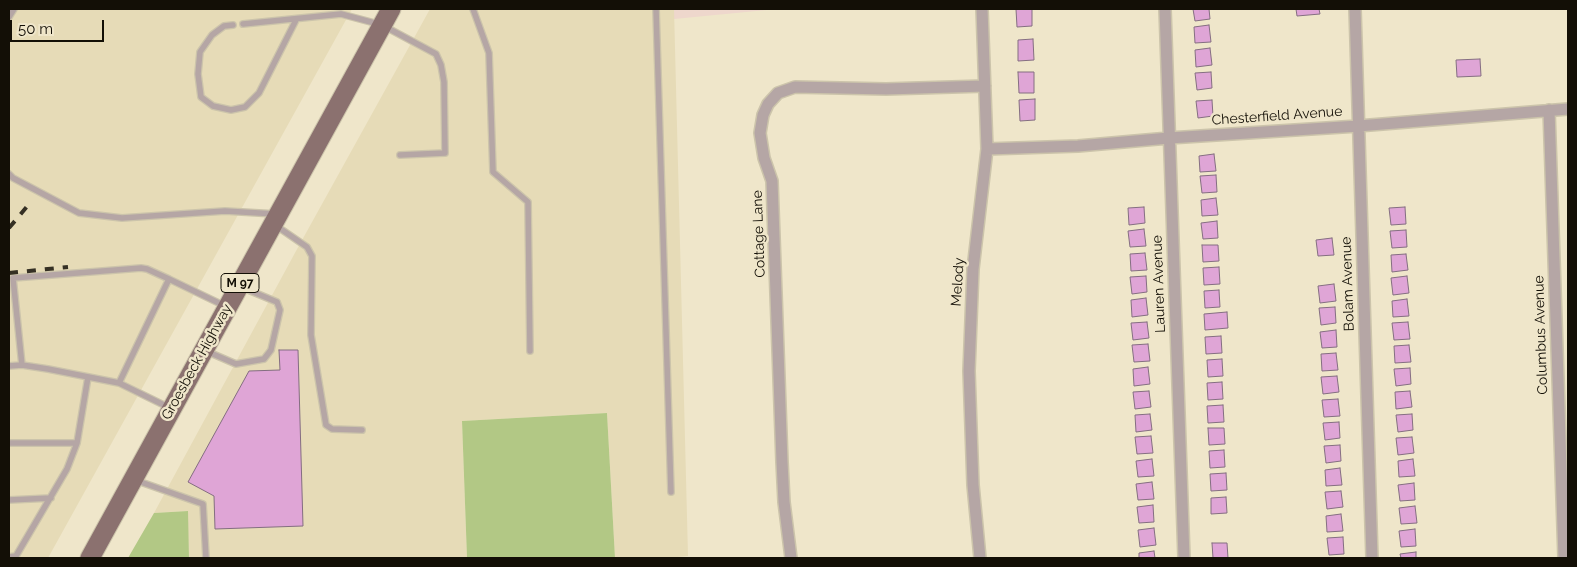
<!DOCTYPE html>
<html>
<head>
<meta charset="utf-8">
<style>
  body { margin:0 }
  #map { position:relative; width:1577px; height:567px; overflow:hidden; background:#efe6ca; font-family:Raleway,sans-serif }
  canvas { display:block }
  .frame { position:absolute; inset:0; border:10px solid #130f06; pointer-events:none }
  .scale { position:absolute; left:10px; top:20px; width:94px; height:22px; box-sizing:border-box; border:2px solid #130f06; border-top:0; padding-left:6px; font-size:15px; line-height:18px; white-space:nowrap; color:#130f06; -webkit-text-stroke:4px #efe6ca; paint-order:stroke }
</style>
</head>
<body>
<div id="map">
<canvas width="1577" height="567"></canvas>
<div class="frame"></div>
<div class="scale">50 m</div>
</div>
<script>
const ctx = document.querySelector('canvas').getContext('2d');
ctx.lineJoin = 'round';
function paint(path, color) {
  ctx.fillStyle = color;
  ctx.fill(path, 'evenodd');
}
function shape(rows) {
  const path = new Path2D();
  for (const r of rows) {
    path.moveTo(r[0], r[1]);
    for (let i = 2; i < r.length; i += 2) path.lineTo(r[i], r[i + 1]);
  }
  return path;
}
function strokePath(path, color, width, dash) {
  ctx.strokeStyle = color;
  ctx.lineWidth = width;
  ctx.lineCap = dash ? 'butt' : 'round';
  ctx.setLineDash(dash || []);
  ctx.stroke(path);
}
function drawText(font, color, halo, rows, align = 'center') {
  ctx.font = font + ' Raleway,sans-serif';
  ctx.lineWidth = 5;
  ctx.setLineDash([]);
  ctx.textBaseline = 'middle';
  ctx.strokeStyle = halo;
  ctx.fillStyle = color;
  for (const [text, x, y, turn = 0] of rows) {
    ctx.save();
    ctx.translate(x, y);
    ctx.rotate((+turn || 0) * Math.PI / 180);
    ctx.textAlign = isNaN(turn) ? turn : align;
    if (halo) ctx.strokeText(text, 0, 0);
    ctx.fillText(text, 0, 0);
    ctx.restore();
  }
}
paint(shape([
  [674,9,777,9,674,19]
]), '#eed7cc');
paint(shape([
  [9,9,352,9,48,558,9,558],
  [430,9,674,9,688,556,667,558,615,558,607,413,462,421,467,558,189,558,187,511,154,513,296,251]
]), '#e6dbb7');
paint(shape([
  [607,413,615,558,467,558,462,421],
  [188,511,189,558,128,558,154,513]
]), '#b2c885');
const building = shape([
  [1016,9,1032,9,1032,26,1017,27,1016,9],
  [1193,9,1209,9,1210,19,1195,21,1193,9],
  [1296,9,1319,9,1320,14,1297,16,1296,9],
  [1209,25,1211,42,1195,43,1194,27,1209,25],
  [1033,39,1034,60,1018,61,1018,40,1033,39],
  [1210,48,1212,65,1196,67,1195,50,1210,48],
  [1480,59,1481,76,1457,77,1456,60,1480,59],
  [1018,72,1034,72,1034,93,1019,93,1018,72],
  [1211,72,1212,88,1197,90,1195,73,1211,72],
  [1035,99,1035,120,1020,121,1019,100,1035,99],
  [1212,100,1213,116,1198,118,1196,101,1212,100],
  [1214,154,1216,171,1200,172,1199,156,1214,154],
  [1216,175,1217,192,1202,193,1200,176,1216,175],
  [1216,198,1218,215,1202,216,1201,200,1216,198],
  [1144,207,1145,223,1129,225,1128,208,1144,207],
  [1405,207,1406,224,1391,225,1389,208,1405,207],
  [1217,221,1218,238,1203,239,1201,223,1217,221],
  [1144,229,1146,246,1130,247,1128,231,1144,229],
  [1406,230,1407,247,1392,248,1390,231,1406,230],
  [1332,238,1334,255,1318,256,1316,240,1332,238],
  [1202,245,1218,245,1219,261,1203,262,1202,245],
  [1145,253,1147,270,1131,271,1130,254,1145,253],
  [1406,254,1408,270,1392,272,1391,255,1406,254],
  [1219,267,1220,284,1204,285,1203,268,1219,267],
  [1146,276,1147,292,1132,294,1130,277,1146,276],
  [1407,276,1409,293,1393,295,1391,278,1407,276],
  [1334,284,1336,301,1320,303,1318,286,1334,284],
  [1219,290,1220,307,1205,308,1204,291,1219,290],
  [1146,298,1148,315,1132,317,1131,300,1146,298],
  [1407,299,1409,316,1393,317,1392,301,1407,299],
  [1335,307,1336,323,1321,325,1319,308,1335,307],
  [1227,312,1228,328,1205,330,1204,314,1227,312],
  [1147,322,1149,338,1133,340,1131,323,1147,322],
  [1408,322,1410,339,1394,340,1392,323,1408,322],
  [1336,330,1337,347,1322,348,1320,332,1336,330],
  [1221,336,1222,353,1206,354,1205,337,1221,336],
  [1148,344,1150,361,1134,362,1132,345,1148,344],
  [1409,345,1411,362,1395,363,1394,346,1409,345],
  [279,350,298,350,303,526,215,529,214,496,188,482,249,371,280,370,279,350],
  [1336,353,1338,370,1322,371,1321,354,1336,353],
  [1222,359,1223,376,1208,377,1207,360,1222,359],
  [1148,367,1150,384,1134,386,1133,369,1148,367],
  [1410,368,1411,384,1396,386,1394,369,1410,368],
  [1337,376,1339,392,1323,394,1321,377,1337,376],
  [1222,382,1223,399,1208,400,1207,383,1222,382],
  [1149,391,1151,407,1135,409,1133,392,1149,391],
  [1410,391,1412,407,1396,409,1395,392,1410,391],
  [1338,399,1340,416,1324,417,1322,400,1338,399],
  [1223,405,1224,422,1208,423,1207,406,1223,405],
  [1150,414,1152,430,1136,432,1135,415,1150,414],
  [1412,414,1413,430,1398,432,1396,415,1412,414],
  [1339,422,1340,438,1325,440,1323,423,1339,422],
  [1208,428,1224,428,1225,444,1209,445,1208,428],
  [1151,436,1153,453,1137,454,1135,437,1151,436],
  [1412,437,1414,453,1398,455,1396,438,1412,437],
  [1340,445,1341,461,1326,463,1324,446,1340,445],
  [1224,450,1225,467,1210,468,1209,451,1224,450],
  [1152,459,1154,476,1138,477,1136,461,1152,459],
  [1413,459,1415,476,1399,477,1398,461,1413,459],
  [1340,468,1342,485,1326,486,1325,470,1340,468],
  [1226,473,1227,490,1211,491,1210,474,1226,473],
  [1152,482,1154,499,1138,500,1136,484,1152,482],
  [1414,483,1415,500,1400,501,1398,485,1414,483],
  [1341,491,1343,507,1327,509,1325,492,1341,491],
  [1226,497,1227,513,1211,514,1211,498,1226,497],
  [1153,505,1154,522,1139,523,1137,507,1153,505],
  [1415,506,1417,523,1401,524,1399,508,1415,506],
  [1341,514,1343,531,1327,532,1326,516,1341,514],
  [1154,528,1156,545,1140,547,1138,530,1154,528],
  [1415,529,1416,546,1401,547,1399,531,1415,529],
  [1343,537,1344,554,1329,555,1327,538,1343,537],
  [1212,543,1227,543,1228,558,1213,558,1212,543],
  [1154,551,1155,558,1139,558,1139,553,1154,551],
  [1416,552,1416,558,1401,558,1400,554,1416,552]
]);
paint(building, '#dfa5d6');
strokePath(building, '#846e81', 1);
const service = shape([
  [473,9,489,53,493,172,528,202,530,351],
  [656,9,671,492],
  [9,17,14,9],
  [243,24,341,14,382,25,436,54,441,65,444,82,445,153,400,155],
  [233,25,224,26,212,35,200,52,198,74,201,97,213,106,231,110,245,107,259,93,296,20],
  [9,174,13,178,79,213,122,218,225,211,276,214],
  [275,225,307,247,312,256,311,335,326,425,332,429,362,430],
  [206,351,236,364,264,359,271,350,280,310,277,302,241,287],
  [9,366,22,365],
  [119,383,48,369,22,365,13,278,141,268,147,269,169,279],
  [170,408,119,383,169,279,225,306],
  [9,443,77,443,88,377],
  [135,480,203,504,206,558],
  [9,500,51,498],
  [9,557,16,556,67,469,77,443]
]);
const minor = shape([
  [1165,9,1184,558],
  [1355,9,1372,558],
  [1549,110,1564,558],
  [987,149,1078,146,1169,138,1358,126,1568,109],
  [791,558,784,502,782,462,772,181,764,158,760,133,763,115,768,104,778,93,795,87,886,89,985,86],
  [980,558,973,485,969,371,973,269,987,149,982,9]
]);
const primary = shape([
  [90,558,391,9]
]);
strokePath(service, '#ccc4ab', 8);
strokePath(minor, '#ccc4ab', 14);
strokePath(primary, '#ccc4ab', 21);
strokePath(service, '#b5a6a5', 5.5);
strokePath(minor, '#b5a6a5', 11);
strokePath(primary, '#8b716f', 19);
strokePath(shape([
  [9,228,30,203],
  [9,273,68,267]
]), '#353024', 4, [9, 9]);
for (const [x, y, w] of [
  [240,283,38]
]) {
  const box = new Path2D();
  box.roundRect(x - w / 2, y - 9.5, w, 19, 4);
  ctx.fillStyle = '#efe6ca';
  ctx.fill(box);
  strokePath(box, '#130f06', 1);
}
drawText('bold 12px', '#130f06', null, [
  ["M 97",240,283]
]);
drawText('14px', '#130f06', '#efe6ca', [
  ["Chesterfield Avenue",1277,116,-4],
  ["Cottage Lane",759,234,-92],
  ["Melody",958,282,-86],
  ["Lauren Avenue",1159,284,-92],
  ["Bolam Avenue",1348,284,-92],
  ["Columbus Avenue",1541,335,-92],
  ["Groesbeck Highway",197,362,-61]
]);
</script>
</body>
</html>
